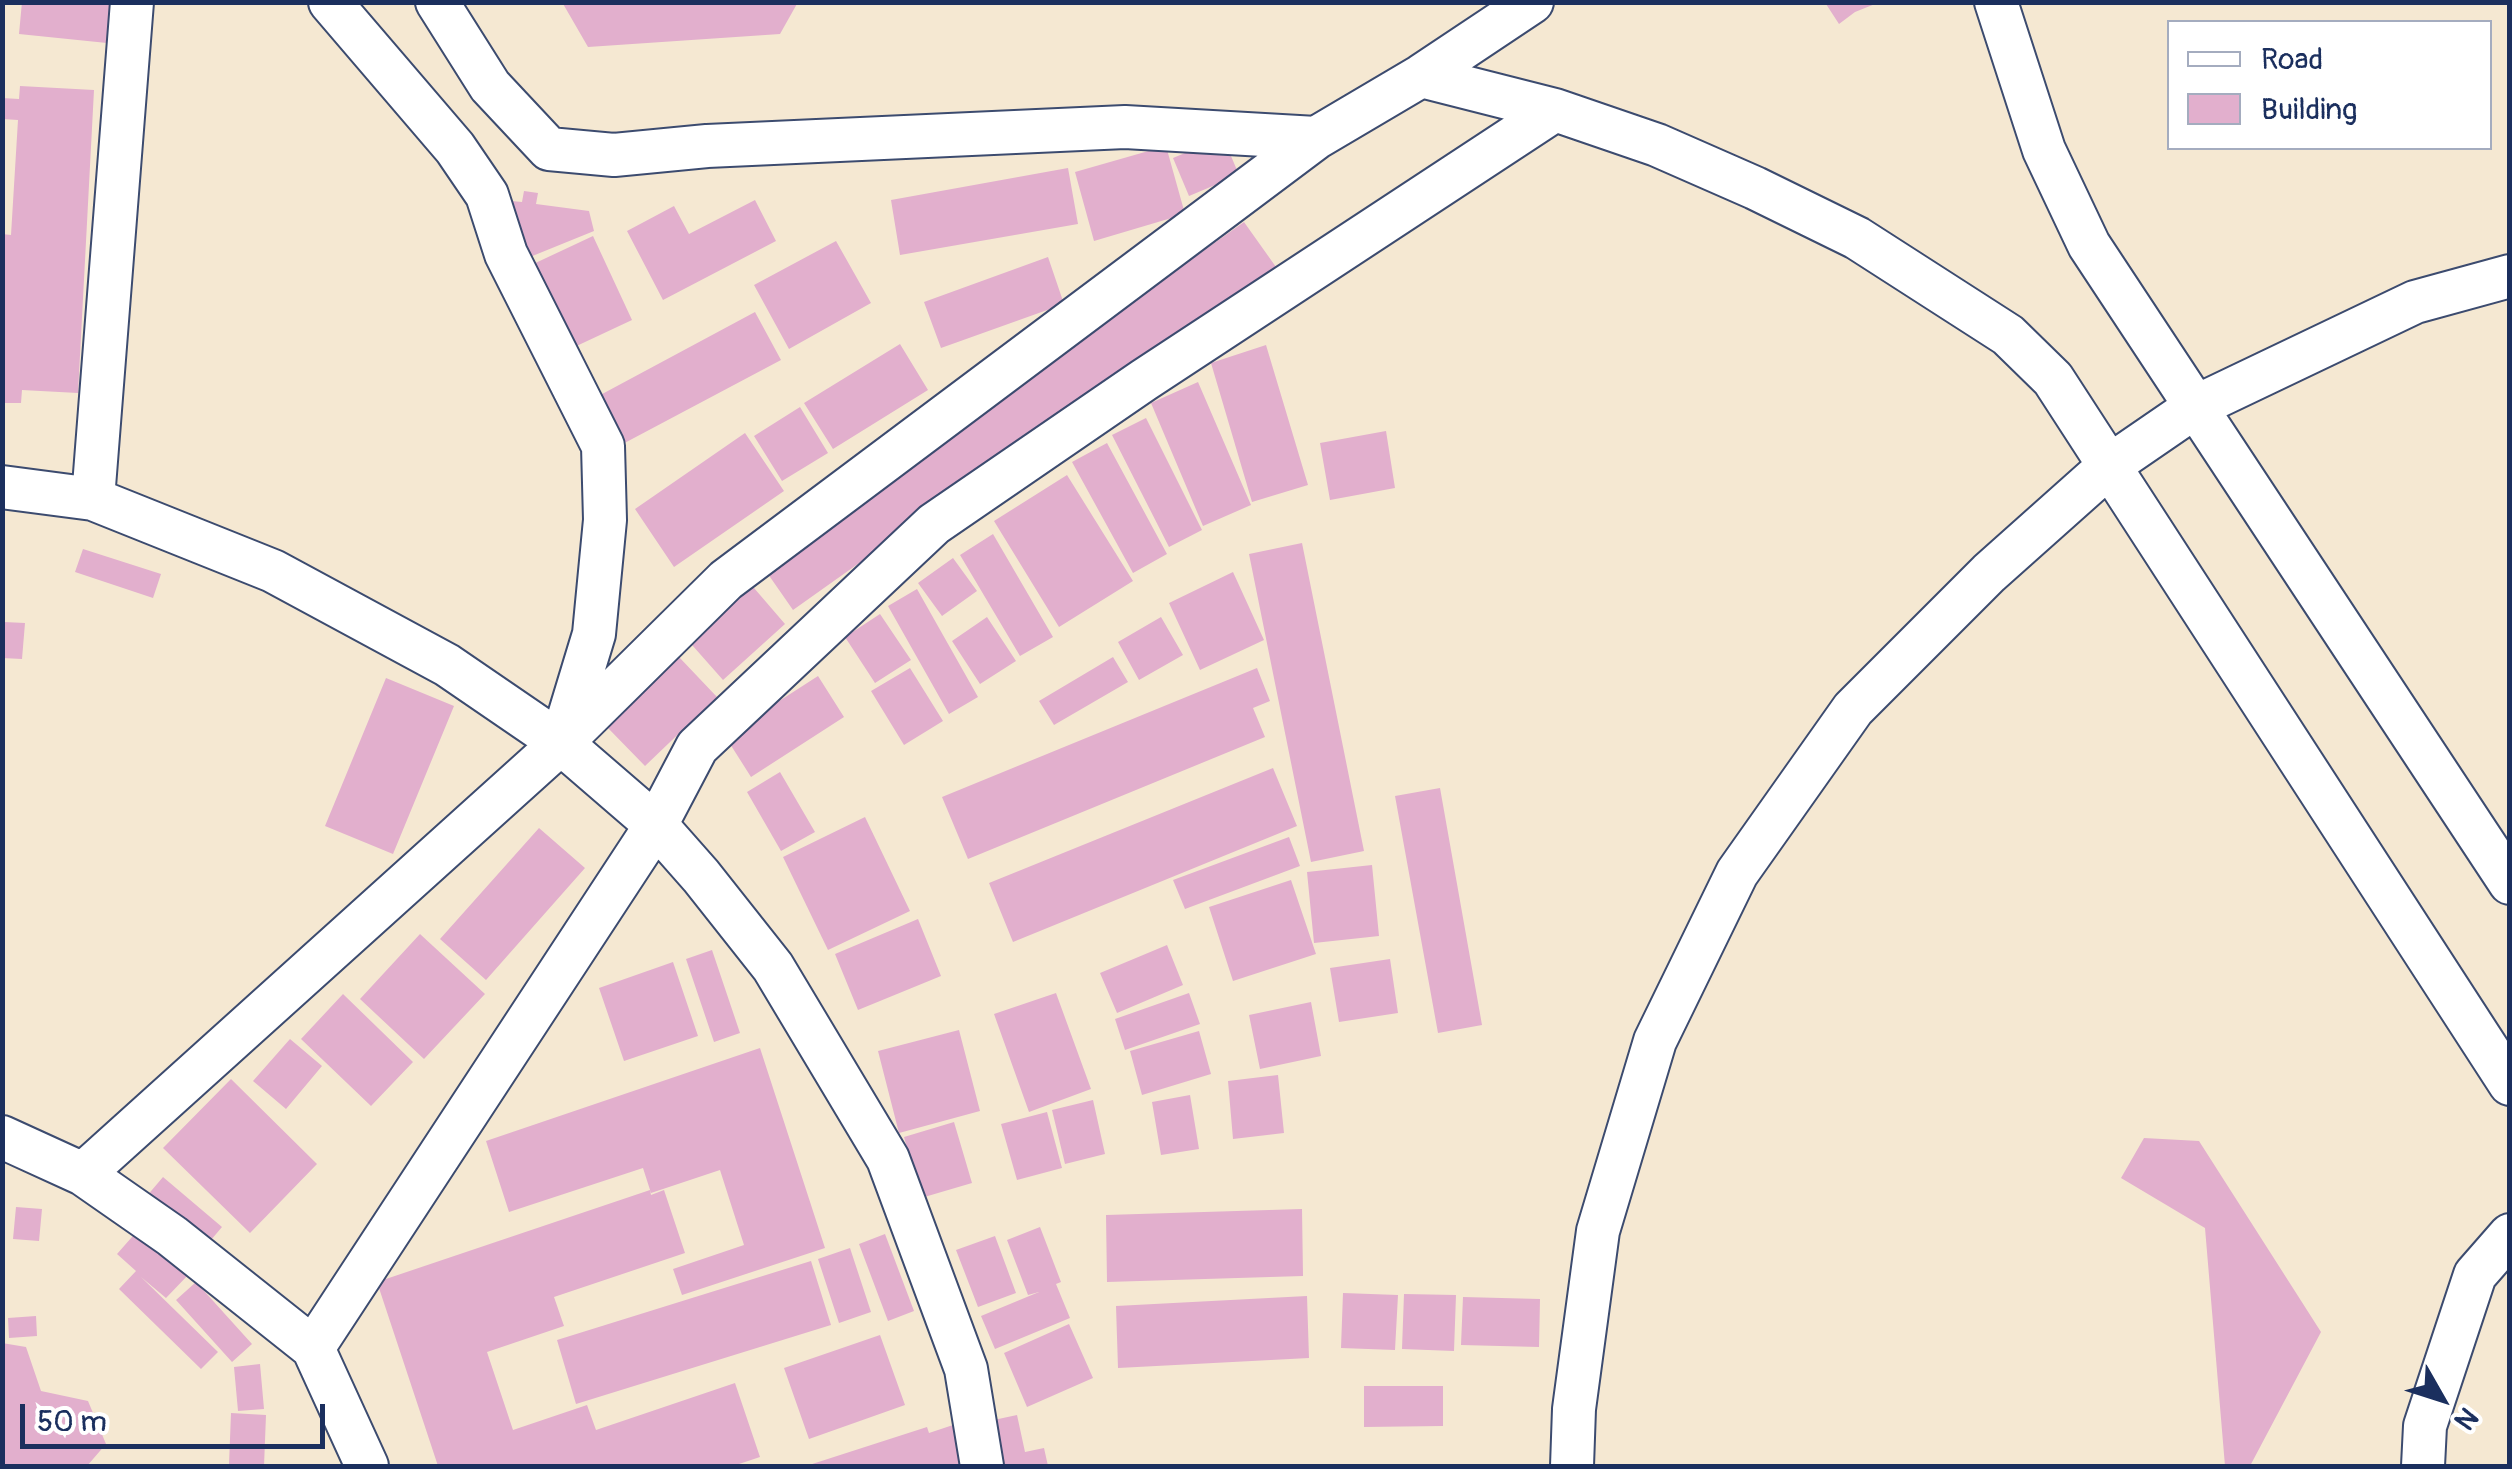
<!DOCTYPE html>
<html>
<head>
<meta charset="utf-8">
<style>
  body { margin:0 }
  #map { position:relative; width:2512px; height:1469px; overflow:hidden; background:#f5e8d2; font-family:Pangolin,sans-serif }
  canvas { display:block }
  .frame { position:absolute; inset:0; border:5px solid #1b2f5e; pointer-events:none }
  .legend { position:absolute; left:2167px; top:20px; width:325px; height:130px; box-sizing:border-box; background:#fff; border:2px solid #a4acbf; margin:0; padding:12px 18px; list-style:none; font-size:30px; color:#1b2f5e }
  .legend li { display:flex; align-items:center; gap:20px; height:50px }
  .legend b { width:50px; border:2px solid #a4acbf }
  .north { position:absolute; left:2392px; top:1349px; width:100px; height:100px; -webkit-text-stroke:8px #fff; paint-order:stroke; rotate:129deg; font-size:28px; font-weight:700; line-height:40px; text-align:center; color:#1b2f5e }
  .north::after { content:''; display:block; margin:auto; width:35px; height:45px; background:#1b2f5e; clip-path:polygon(50% 0,100% 100%,50% 72%,0 100%) }
  .scale { position:absolute; left:20px; top:1404px; width:305px; height:45px; box-sizing:border-box; border:5px solid #1b2f5e; border-top:0; padding-left:12px; font-size:30px; line-height:35px; white-space:nowrap; color:#1b2f5e; -webkit-text-stroke:8px #fff; paint-order:stroke }
</style>
</head>
<body>
<div id="map">
<canvas width="2512" height="1469"></canvas>
<div class="frame"></div>
<ul class="legend">
<li><b style="height:12px;background:#fff"></b>Road</li>
<li><b style="height:28px;background:#e2afcd"></b>Building</li>
</ul>
<div class="north">N</div>
<div class="scale">50 m</div>
</div>
<script>
const ctx = document.querySelector('canvas').getContext('2d');
ctx.lineJoin = 'round';
function paint(path, color) {
  ctx.fillStyle = color;
  ctx.fill(path, 'evenodd');
}
function shape(rows) {
  const path = new Path2D();
  for (const r of rows) {
    path.moveTo(r[0], r[1]);
    for (let i = 2; i < r.length; i += 2) path.lineTo(r[i], r[i + 1]);
  }
  return path;
}
function strokePath(path, color, width, dash) {
  ctx.strokeStyle = color;
  ctx.lineWidth = width;
  ctx.lineCap = dash ? 'butt' : 'round';
  ctx.setLineDash(dash || []);
  ctx.stroke(path);
}
paint(shape([
  [22,2,110,2,107,43,19,34],
  [562,2,798,2,780,34,588,47],
  [1880,2,1855,12,1839,24,1826,4],
  [20,86,94,90,78,393,22,390,21,403,2,403,2,234,11,235,18,120,2,119,2,98,19,99],
  [1223,137,1239,175,1189,196,1173,158],
  [1166,146,1185,214,1094,241,1075,172],
  [1068,168,1078,224,900,255,891,200],
  [524,191,538,193,536,204,589,211,594,231,525,259,501,200,522,202],
  [755,200,776,241,663,300,627,231,674,206,689,234],
  [1244,222,1276,267,793,610,761,564],
  [593,236,632,320,568,350,529,266],
  [836,241,871,303,789,349,754,285],
  [1048,257,1064,304,941,348,924,302],
  [755,312,781,360,617,447,591,400],
  [900,344,928,390,833,449,804,403],
  [1266,345,1308,485,1252,502,1211,363],
  [1198,382,1251,505,1203,526,1151,403],
  [800,407,828,453,782,481,754,436],
  [1146,418,1202,530,1169,547,1112,435],
  [1386,431,1395,488,1330,500,1320,443],
  [745,433,784,491,674,567,635,509],
  [1107,443,1167,554,1133,573,1072,462],
  [1067,475,1133,581,1059,627,994,521],
  [993,534,1053,637,1020,656,960,555],
  [1302,543,1364,851,1311,862,1249,554],
  [83,549,161,574,153,598,75,572],
  [953,558,977,591,942,616,918,583],
  [1233,572,1264,640,1200,670,1169,603],
  [748,581,785,624,723,680,685,637],
  [917,589,978,697,949,714,888,606],
  [880,614,911,660,875,683,845,637],
  [987,617,1016,661,980,684,952,641],
  [1161,617,1183,655,1139,680,1118,642],
  [4,622,25,623,22,659,2,658],
  [679,657,717,697,645,766,607,727],
  [1113,657,1128,682,1054,725,1039,701],
  [910,668,943,721,904,745,871,691],
  [1257,668,1270,701,1253,708,1265,737,968,859,942,797],
  [818,676,844,717,751,777,725,736],
  [386,678,454,706,393,854,325,826],
  [1273,768,1297,826,1013,942,989,883],
  [780,772,815,832,781,851,747,792],
  [1440,788,1482,1025,1438,1033,1395,796],
  [865,817,910,911,828,950,783,857],
  [539,828,585,868,486,980,440,939],
  [1289,837,1300,866,1185,909,1173,880],
  [1372,865,1379,936,1314,943,1307,872],
  [1291,880,1316,954,1233,981,1209,907],
  [918,919,941,976,858,1010,835,954],
  [420,934,485,994,424,1059,360,999],
  [1167,945,1183,985,1117,1013,1100,973],
  [712,950,740,1033,714,1042,686,959],
  [1390,959,1398,1013,1339,1022,1330,968],
  [673,962,698,1036,624,1061,599,988],
  [1056,993,1091,1089,1029,1112,994,1014],
  [1189,993,1200,1024,1125,1050,1115,1019],
  [343,994,413,1062,371,1106,301,1039],
  [1311,1002,1321,1056,1260,1069,1249,1015],
  [959,1030,980,1111,899,1133,878,1051],
  [1199,1031,1211,1074,1142,1095,1130,1051],
  [290,1039,322,1066,286,1109,253,1081],
  [760,1048,825,1248,682,1295,673,1269,744,1245,720,1170,651,1193,643,1168,509,1212,486,1141],
  [1278,1075,1284,1133,1233,1139,1228,1081],
  [231,1079,317,1164,250,1233,163,1148],
  [1190,1095,1199,1149,1161,1155,1152,1102],
  [1093,1100,1105,1154,1065,1164,1052,1110],
  [1047,1112,1062,1168,1017,1180,1001,1124],
  [954,1122,972,1183,921,1198,904,1137],
  [2144,1138,2199,1141,2321,1332,2250,1466,2225,1466,2205,1228,2121,1178],
  [163,1177,222,1227,205,1247,146,1197],
  [650,1190,651,1195,664,1190,685,1253,554,1297,564,1326,487,1352,513,1430,587,1405,596,1430,735,1383,760,1457,733,1466,438,1466,377,1282],
  [16,1207,42,1209,39,1241,13,1239],
  [1302,1209,1303,1276,1107,1282,1106,1215],
  [1040,1227,1061,1282,1056,1284,1070,1318,995,1349,981,1316,1039,1292,1028,1295,1007,1240],
  [139,1229,189,1274,166,1298,141,1277,218,1352,201,1369,119,1289,136,1271,117,1254],
  [885,1234,914,1311,888,1321,859,1244],
  [995,1236,1016,1293,978,1307,956,1250],
  [850,1248,871,1312,839,1323,818,1259],
  [811,1261,831,1325,576,1404,557,1340],
  [196,1282,252,1344,232,1362,176,1300],
  [1343,1293,1398,1295,1395,1350,1341,1348],
  [1404,1294,1456,1295,1454,1351,1402,1349],
  [1307,1296,1309,1358,1118,1368,1116,1306],
  [1463,1297,1540,1299,1539,1347,1461,1345],
  [36,1316,37,1336,9,1338,8,1318],
  [1069,1324,1093,1378,1027,1407,1004,1353],
  [880,1335,905,1405,809,1439,784,1368],
  [2,1343,26,1347,41,1391,88,1401,106,1444,87,1466,2,1466],
  [260,1364,264,1409,238,1411,234,1367],
  [1364,1386,1443,1386,1443,1426,1364,1427],
  [231,1413,266,1415,264,1466,229,1465],
  [1017,1415,1025,1452,1044,1448,1048,1466,999,1466,989,1421],
  [953,1425,966,1466,806,1466,927,1427,929,1433]
]), '#e2afcd');
const street = shape([
  [330,2,455,148,487,195,506,254,603,446,605,520,594,634,564,733],
  [437,2,490,86,549,149,614,155,707,146,1125,127,1316,138],
  [1996,2,2044,150,2089,245,2510,883],
  [1421,76,1555,110,1657,145,1755,188,1857,238,2008,335,2053,379,2510,1084],
  [2,487,93,499,273,571,447,665,561,743,656,825,701,876,773,967,888,1159,966,1369,982,1466],
  [93,499,132,2],
  [2,1137,83,1174,172,1236,313,1348,367,1466],
  [83,1174,561,743,726,580,1316,138,1421,76,1532,2],
  [313,1348,656,825,697,747,934,524,1144,380,1555,110],
  [1572,1466,1574,1409,1598,1231,1655,1041,1737,873,1853,709,1989,573,2109,466,2195,407,2415,302,2510,276],
  [2423,1466,2425,1426,2475,1275,2510,1235]
]);
strokePath(street, '#3c4b6f', 46);
strokePath(street, '#fff', 42);
</script>
</body>
</html>
